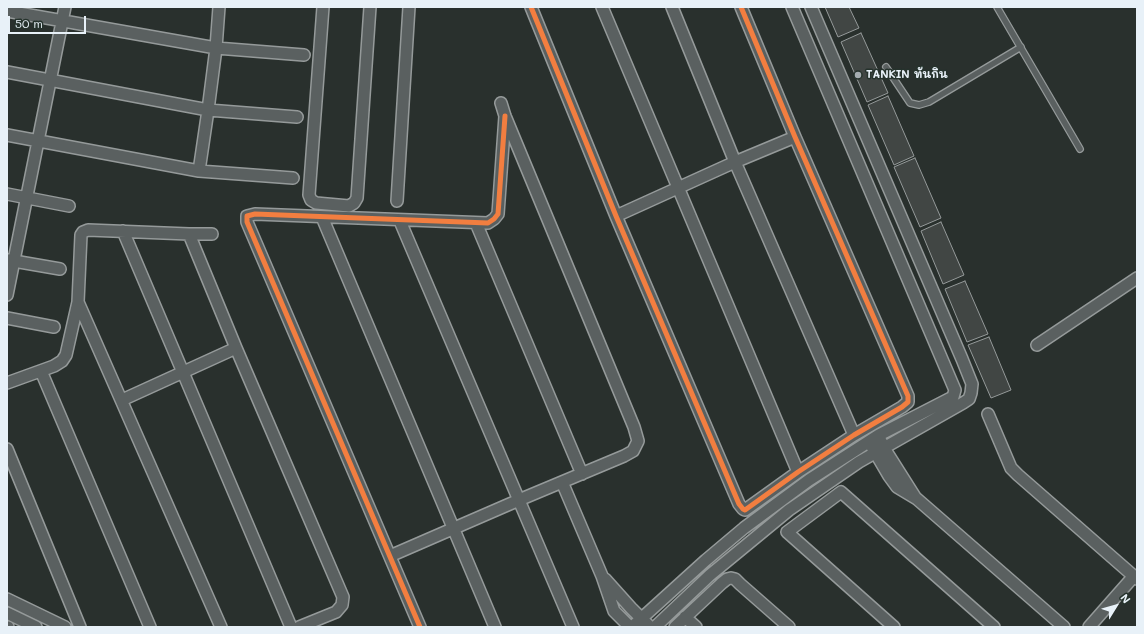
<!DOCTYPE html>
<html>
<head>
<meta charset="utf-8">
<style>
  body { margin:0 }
  #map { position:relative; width:1144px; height:634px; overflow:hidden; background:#29302d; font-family:Mali,sans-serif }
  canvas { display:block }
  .frame { position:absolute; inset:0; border:8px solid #e8f1f8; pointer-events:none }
  .north { position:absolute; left:1096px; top:586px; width:40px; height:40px; -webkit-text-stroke:3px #26332d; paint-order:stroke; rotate:53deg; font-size:11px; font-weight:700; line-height:16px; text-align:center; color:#e8f1f8 }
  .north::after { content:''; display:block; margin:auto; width:14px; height:18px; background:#e8f1f8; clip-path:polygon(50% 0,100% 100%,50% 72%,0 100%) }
  .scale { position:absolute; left:8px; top:16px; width:78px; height:18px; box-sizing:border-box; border:2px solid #e8f1f8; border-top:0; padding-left:5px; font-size:12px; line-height:14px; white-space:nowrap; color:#e8f1f8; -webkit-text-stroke:3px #26332d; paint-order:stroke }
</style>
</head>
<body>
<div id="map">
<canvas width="1144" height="634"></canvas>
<div class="frame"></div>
<div class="north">N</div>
<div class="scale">50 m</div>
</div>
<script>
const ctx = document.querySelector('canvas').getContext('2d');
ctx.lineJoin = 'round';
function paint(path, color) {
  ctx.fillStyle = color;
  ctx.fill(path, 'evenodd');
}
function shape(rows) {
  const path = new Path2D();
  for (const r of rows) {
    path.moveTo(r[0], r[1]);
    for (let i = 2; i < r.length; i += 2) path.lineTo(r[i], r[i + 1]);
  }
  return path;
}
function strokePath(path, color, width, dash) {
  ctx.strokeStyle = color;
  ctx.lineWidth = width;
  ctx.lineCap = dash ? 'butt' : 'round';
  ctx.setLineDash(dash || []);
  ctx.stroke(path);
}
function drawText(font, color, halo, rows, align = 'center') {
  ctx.font = font + ' Mali,"Playpen Sans Thai",sans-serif';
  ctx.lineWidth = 3;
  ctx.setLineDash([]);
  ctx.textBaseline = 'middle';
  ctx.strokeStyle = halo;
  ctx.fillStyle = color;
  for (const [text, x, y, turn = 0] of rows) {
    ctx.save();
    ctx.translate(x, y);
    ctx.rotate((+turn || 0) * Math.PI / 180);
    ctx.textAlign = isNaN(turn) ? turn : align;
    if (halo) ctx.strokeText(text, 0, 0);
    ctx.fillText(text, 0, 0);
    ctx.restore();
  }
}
const building = shape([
  [825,7,849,7,859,28,838,37,825,7],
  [861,33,888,93,867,102,841,42,861,33],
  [888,96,914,156,894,165,868,105,888,96],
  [915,158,941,218,920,227,894,167,915,158],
  [941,222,964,275,943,284,921,231,941,222],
  [965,281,988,334,967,342,945,289,965,281],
  [989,337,1011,390,991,398,968,345,989,337]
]);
paint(building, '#414644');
strokePath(building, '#959a9a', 1);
const service = shape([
  [997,7,1080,149],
  [886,67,910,103,919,105,929,102,1021,47]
]);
const minor = shape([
  [323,7,309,195,311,200,316,203,349,206,354,203,357,198,370,7],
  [531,7,616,216,739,504,743,509,745,510,798,472,854,435,902,407,908,402,908,396,795,137,741,7],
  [602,7,798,472],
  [672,7,735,162,854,435],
  [7,11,216,48,304,55],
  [7,72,208,110,297,117],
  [7,135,199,171,293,178],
  [199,171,208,110,216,48,219,7],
  [7,194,69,206],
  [397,201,409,7],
  [616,216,735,162,795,137],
  [322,217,495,627],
  [400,221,573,627],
  [476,223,582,474],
  [123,231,291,627],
  [189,234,236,348,343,597,342,605,336,612,299,627],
  [8,260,60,269],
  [7,295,65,7],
  [78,302,221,627],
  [7,318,54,327],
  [1037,345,1137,278],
  [41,371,150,627],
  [7,383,54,366,62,361,66,355,78,302,81,235,83,232,88,230,189,234,212,234],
  [122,400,236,348],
  [988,414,1011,468,1018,475,1137,579],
  [881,441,884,448,915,497],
  [872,447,889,476,897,487,917,499,1064,627],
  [7,449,80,627],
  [562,482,602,576,614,611,630,627],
  [390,556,519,500,624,456,633,451,638,441,634,427,505,116,501,103],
  [605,579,631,608,650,627],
  [7,599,65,627],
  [7,613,36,627],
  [685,617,696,627],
  [7,627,8,627],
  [420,627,247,222,247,216,255,214,488,223,494,219,498,214,505,116],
  [632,627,706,560,744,528,809,480,879,435,953,397,955,390,792,7],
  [655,627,710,575,789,510,859,462,963,403,969,399,971,393,972,384,962,359,811,7],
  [675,627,722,583,727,579,731,578,735,579,740,584,789,627],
  [894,627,787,532,841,492,994,627],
  [1089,627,1134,576]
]);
strokePath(service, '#959a9a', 8);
strokePath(minor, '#959a9a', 14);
strokePath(service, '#5a6060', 5.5);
strokePath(minor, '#5a6060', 11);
strokePath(shape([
  [531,7,616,216,739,504,743,509,745,510,798,472,854,435,902,407,908,402,908,396,795,137,741,7],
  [420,627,247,222,247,216,255,214,488,223,494,219,498,214,505,116]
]), '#f27e40', 5);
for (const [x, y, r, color] of [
  [858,75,4,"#a5adb1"]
]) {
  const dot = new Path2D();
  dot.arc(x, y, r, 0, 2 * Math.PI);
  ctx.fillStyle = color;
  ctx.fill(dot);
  strokePath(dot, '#26332d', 1.5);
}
drawText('bold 11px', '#e8f1f8', '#26332d', [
  ["TANKIN ทันกิน",866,75]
], 'left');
</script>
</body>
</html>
